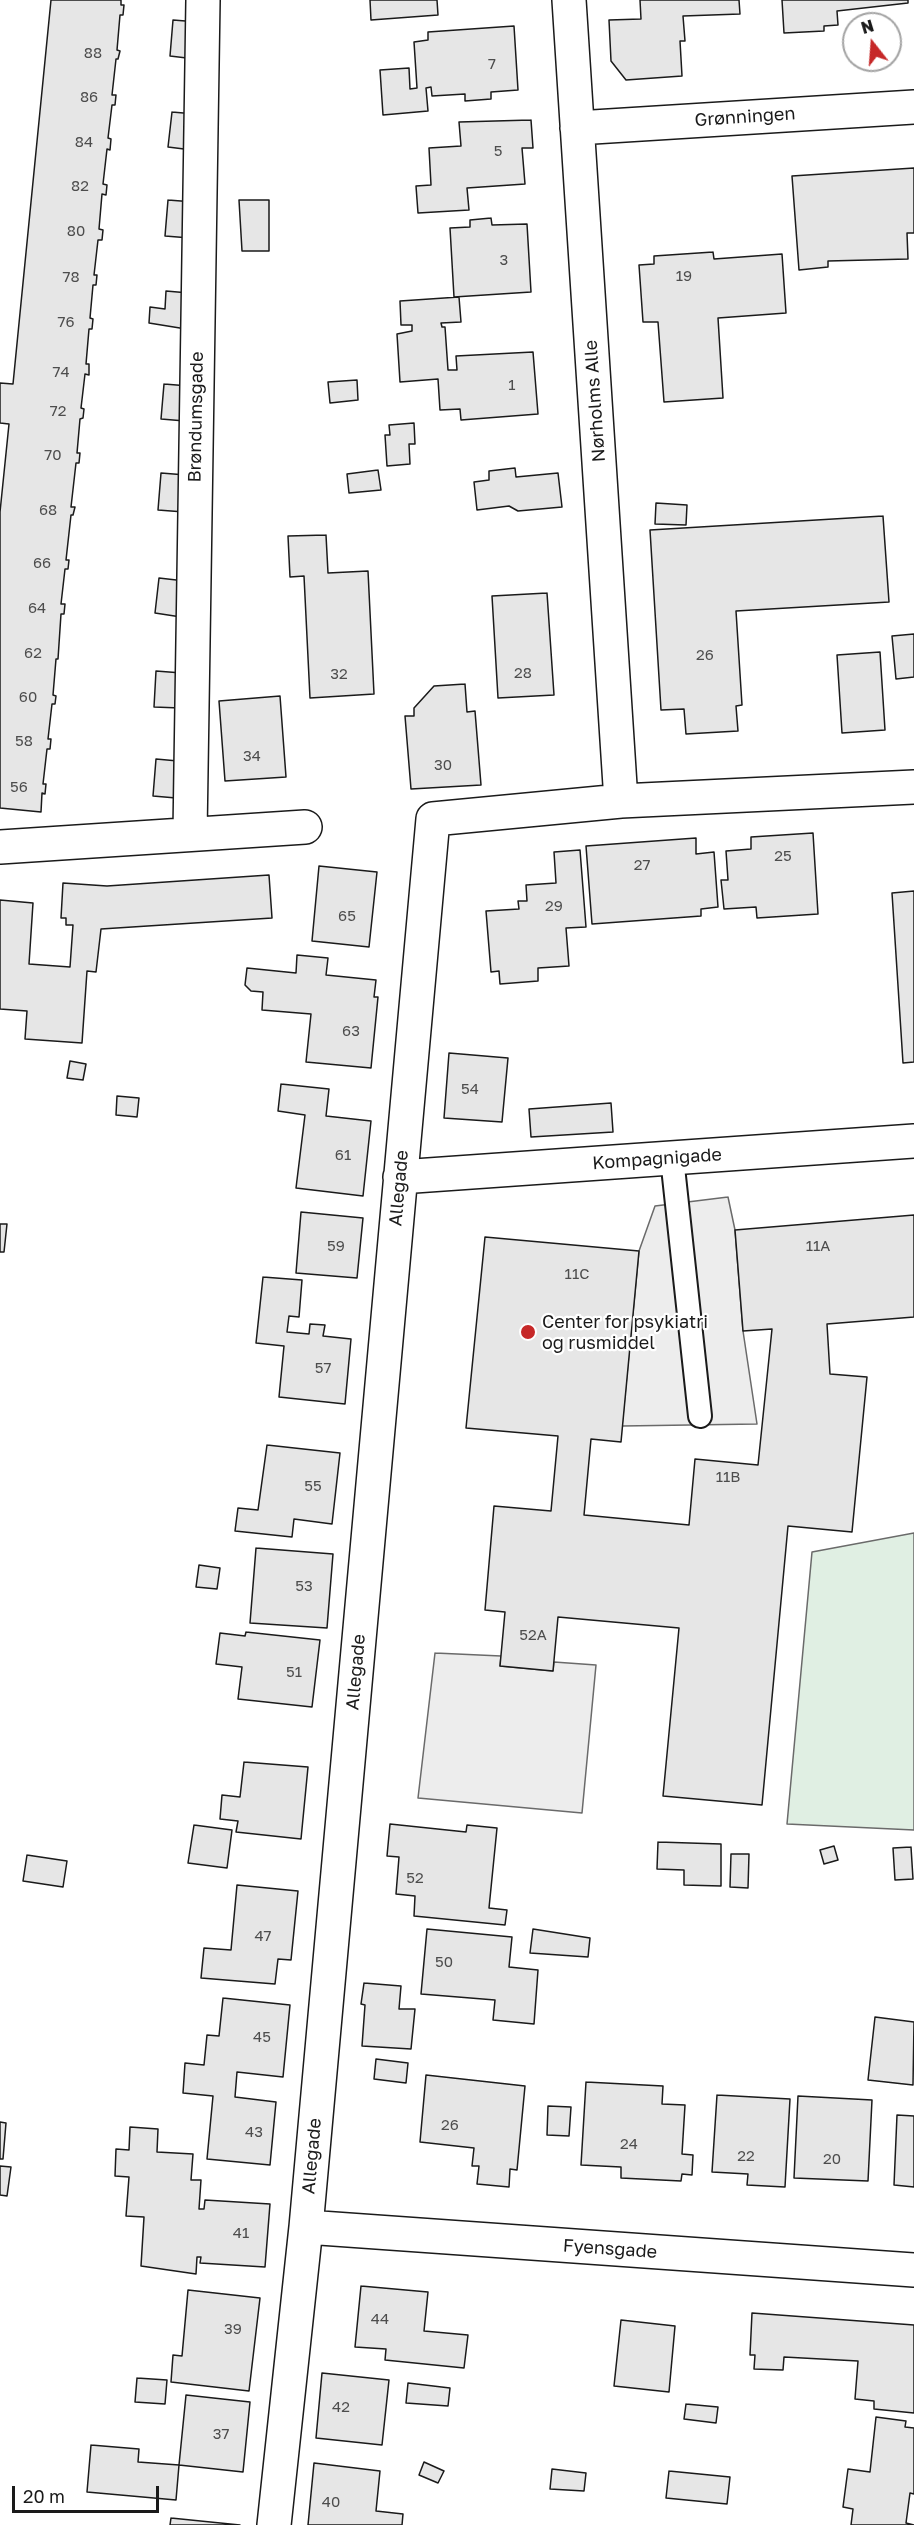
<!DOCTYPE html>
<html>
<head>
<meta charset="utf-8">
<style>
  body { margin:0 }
  #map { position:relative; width:914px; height:2525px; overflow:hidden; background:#fff; font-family:"Golos Text",sans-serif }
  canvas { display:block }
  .north { position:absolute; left:842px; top:12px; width:60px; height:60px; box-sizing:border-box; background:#fff; border:2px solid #a3a3a3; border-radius:50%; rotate:343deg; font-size:16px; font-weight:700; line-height:24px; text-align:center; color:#1a1a1a }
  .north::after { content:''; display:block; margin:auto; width:21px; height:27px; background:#c62828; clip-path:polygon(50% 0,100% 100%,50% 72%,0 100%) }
  .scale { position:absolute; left:12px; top:2486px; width:147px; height:27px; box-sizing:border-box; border:3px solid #1a1a1a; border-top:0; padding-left:8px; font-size:18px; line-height:21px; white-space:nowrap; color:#1a1a1a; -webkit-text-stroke:4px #fff; paint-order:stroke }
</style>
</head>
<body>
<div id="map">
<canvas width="914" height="2525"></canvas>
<div class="north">N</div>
<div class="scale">20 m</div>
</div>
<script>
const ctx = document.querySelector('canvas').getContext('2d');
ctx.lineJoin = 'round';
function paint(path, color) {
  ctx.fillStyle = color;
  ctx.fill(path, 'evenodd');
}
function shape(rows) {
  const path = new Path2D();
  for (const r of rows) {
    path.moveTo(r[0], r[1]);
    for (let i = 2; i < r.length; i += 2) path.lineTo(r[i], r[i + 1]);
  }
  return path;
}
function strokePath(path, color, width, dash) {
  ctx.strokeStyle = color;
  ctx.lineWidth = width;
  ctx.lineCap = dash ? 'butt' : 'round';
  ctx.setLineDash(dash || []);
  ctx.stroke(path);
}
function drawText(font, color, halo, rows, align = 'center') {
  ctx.font = font + ' "Golos Text",sans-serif';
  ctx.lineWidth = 4.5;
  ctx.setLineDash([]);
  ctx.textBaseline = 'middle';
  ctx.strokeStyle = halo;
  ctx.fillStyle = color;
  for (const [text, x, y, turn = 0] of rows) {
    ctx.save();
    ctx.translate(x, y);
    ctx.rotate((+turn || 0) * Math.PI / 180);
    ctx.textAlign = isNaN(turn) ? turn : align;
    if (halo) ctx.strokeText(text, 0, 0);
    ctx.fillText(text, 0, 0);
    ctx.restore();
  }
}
const green = shape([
  [914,1533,914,1830,787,1824,812,1552,914,1533]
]);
paint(green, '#e0efe3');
strokePath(green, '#6a6a6a', 1.5);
const parking = shape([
  [728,1197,735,1230,743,1331,757,1424,622,1426,639,1251,655,1206,728,1197],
  [435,1653,501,1656,500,1666,553,1671,554,1662,596,1665,582,1813,418,1798,435,1653]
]);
paint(parking, '#ededed');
strokePath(parking, '#6a6a6a', 1.5);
const building = shape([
  [51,0,121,0,121,5,124,5,123,15,120,15,117,50,120,51,118,59,116,59,112,95,116,95,115,105,112,105,108,138,111,139,110,150,107,149,103,184,107,185,106,195,102,194,99,229,103,230,102,240,98,240,94,275,97,275,96,285,93,285,90,318,93,319,92,329,89,329,86,364,89,364,89,375,85,374,81,408,84,409,83,418,80,419,77,453,80,453,79,463,76,463,71,507,75,507,73,515,71,515,66,560,69,560,68,569,65,569,61,604,65,604,64,614,61,614,58,659,56,659,53,695,56,696,55,704,52,704,48,739,51,739,50,749,47,749,43,784,46,784,45,794,42,793,41,812,0,808,0,512,9,424,0,423,0,383,13,384,51,0],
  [370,0,437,0,438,15,371,20,370,0],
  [640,0,739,0,740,14,683,16,685,41,680,41,682,76,626,80,611,61,609,20,641,19,640,0],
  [782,0,908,0,908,3,837,11,838,25,824,26,824,31,784,33,782,0],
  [173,20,198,22,195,59,170,56,173,20],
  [514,26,518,90,491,92,491,99,465,101,465,94,432,96,431,87,426,88,428,111,383,115,380,70,409,68,410,89,417,88,414,42,428,40,428,32,514,26],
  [172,112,195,114,192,150,168,147,172,112],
  [531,120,533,148,522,148,525,184,467,188,469,210,418,213,416,186,431,185,429,148,461,146,459,122,531,120],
  [914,168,914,233,907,233,908,259,828,261,828,267,799,270,792,176,914,168],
  [168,200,194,202,190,238,165,236,168,200],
  [239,200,269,200,269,251,242,251,239,200],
  [491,218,492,225,527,224,531,292,454,297,450,228,470,227,470,220,491,218],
  [713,252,714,259,782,254,786,313,718,318,723,398,664,402,658,322,643,322,639,265,654,264,654,256,713,252],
  [166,291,189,293,186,329,149,323,150,307,165,309,166,291],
  [459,297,461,322,441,323,442,327,445,327,448,370,457,370,456,356,533,352,538,414,461,420,460,409,440,410,438,379,400,382,397,334,412,331,412,325,401,325,400,301,459,297],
  [357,380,358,400,330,403,328,382,357,380],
  [164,384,189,386,185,421,161,419,164,384],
  [414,423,415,444,409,444,410,464,387,466,385,435,390,435,389,425,414,423],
  [515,468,516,477,558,473,562,507,518,511,509,506,477,510,474,482,489,480,489,471,515,468],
  [378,470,381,490,349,493,347,474,378,470],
  [161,473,186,475,184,512,158,510,161,473],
  [656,503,687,505,686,525,655,524,656,503],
  [883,516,889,602,736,611,742,705,736,706,738,731,686,734,684,709,661,710,650,530,883,516],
  [326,535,328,573,368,571,374,694,310,698,304,576,290,577,288,536,326,535],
  [159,578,185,581,181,617,155,613,159,578],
  [547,593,554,695,498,698,492,596,547,593],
  [914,634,914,677,896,679,892,636,914,634],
  [880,652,885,730,842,733,837,655,880,652],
  [156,671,182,673,180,708,154,707,156,671],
  [465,684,467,712,475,711,481,785,411,789,405,716,414,716,414,708,434,686,465,684],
  [280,696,286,777,225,781,219,701,280,696],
  [156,759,178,761,176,798,153,796,156,759],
  [813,833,818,914,757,918,756,907,724,909,721,880,728,880,726,851,751,849,751,837,813,833],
  [696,838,696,854,714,852,718,907,701,909,701,916,592,924,586,846,696,838],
  [580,850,586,927,566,928,569,966,538,968,538,981,500,984,499,971,491,972,486,911,519,909,518,901,527,901,526,885,556,883,554,852,580,850],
  [319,866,377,872,369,947,312,941,319,866],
  [269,875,272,918,101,929,96,972,87,971,82,1043,25,1039,27,1011,0,1009,0,900,33,903,29,964,70,967,73,925,66,925,66,918,61,918,63,883,107,886,269,875],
  [914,891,914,1062,903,1063,892,893,914,891],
  [297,955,328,958,326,975,376,980,374,997,378,997,371,1068,306,1062,311,1014,262,1010,263,992,251,991,245,985,247,968,296,973,297,955],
  [449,1053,508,1058,502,1122,444,1118,449,1053],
  [70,1061,86,1064,83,1080,67,1078,70,1061],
  [281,1084,329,1089,326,1116,371,1121,363,1196,296,1188,305,1115,278,1111,281,1084],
  [117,1096,139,1098,137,1117,116,1115,117,1096],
  [611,1103,613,1132,531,1137,529,1109,611,1103],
  [301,1212,363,1218,357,1278,296,1273,301,1212],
  [914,1215,914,1317,827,1324,830,1374,867,1377,852,1532,788,1526,762,1805,663,1796,679,1628,558,1617,553,1671,500,1666,505,1612,485,1610,494,1506,551,1511,558,1436,466,1428,485,1237,639,1251,621,1442,591,1439,584,1515,689,1525,695,1459,758,1465,772,1329,743,1331,735,1230,914,1215],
  [0,1224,7,1224,4,1252,0,1252,0,1224],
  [263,1277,302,1280,299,1317,289,1316,287,1332,309,1334,310,1324,325,1325,323,1336,351,1339,345,1404,279,1397,284,1346,256,1343,263,1277],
  [267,1445,340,1453,332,1524,294,1519,292,1537,235,1531,238,1508,258,1510,267,1445],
  [256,1548,333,1554,327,1628,250,1623,256,1548],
  [199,1565,220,1568,217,1589,196,1587,199,1565],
  [246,1632,320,1640,312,1707,238,1699,242,1667,216,1664,220,1633,245,1636,246,1632],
  [244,1762,308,1767,301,1839,236,1832,238,1821,220,1819,222,1795,240,1797,244,1762],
  [390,1824,466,1832,467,1825,497,1828,489,1908,507,1910,505,1925,414,1916,415,1896,396,1894,399,1857,387,1856,390,1824],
  [194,1825,232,1830,227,1868,188,1863,194,1825],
  [658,1842,721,1844,721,1886,684,1885,684,1870,657,1869,658,1842],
  [834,1846,838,1860,824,1864,820,1850,834,1846],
  [911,1847,913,1879,895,1880,893,1848,911,1847],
  [731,1854,749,1854,748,1888,730,1887,731,1854],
  [27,1855,67,1861,63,1887,23,1881,27,1855],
  [237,1885,298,1891,291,1960,278,1959,275,1984,201,1978,204,1948,231,1950,237,1885],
  [427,1929,512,1937,509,1967,538,1970,534,2024,493,2020,495,2000,421,1994,427,1929],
  [533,1929,590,1938,588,1957,530,1953,533,1929],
  [364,1983,401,1986,399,2009,415,2009,411,2049,362,2046,365,2005,361,2004,364,1983],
  [223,1998,290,2005,283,2077,237,2072,235,2097,276,2102,270,2165,207,2159,213,2096,183,2093,185,2063,204,2065,207,2035,219,2036,223,1998],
  [875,2017,914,2022,913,2085,868,2080,875,2017],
  [376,2059,408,2063,406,2083,374,2079,376,2059],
  [426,2075,525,2086,517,2170,510,2169,509,2187,477,2184,479,2166,472,2166,474,2148,420,2142,426,2075],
  [586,2082,663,2086,662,2104,685,2105,682,2154,693,2155,692,2175,682,2174,681,2181,621,2178,621,2167,581,2165,586,2082],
  [717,2095,790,2099,785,2187,747,2185,748,2174,712,2172,717,2095],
  [798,2096,872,2100,868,2181,794,2178,798,2096],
  [548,2106,571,2107,569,2136,547,2135,548,2106],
  [897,2115,914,2116,914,2187,894,2185,897,2115],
  [0,2122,6,2123,3,2159,0,2159,0,2122],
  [130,2127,158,2129,157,2152,193,2154,191,2180,201,2180,199,2209,204,2209,205,2200,270,2204,265,2267,200,2263,201,2257,197,2257,196,2274,141,2266,144,2217,126,2216,129,2177,115,2176,116,2149,129,2150,130,2127],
  [0,2166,11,2167,7,2196,0,2195,0,2166],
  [361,2286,428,2292,424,2331,468,2335,464,2368,385,2360,386,2349,355,2347,361,2286],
  [188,2290,260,2298,249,2391,171,2382,173,2355,182,2356,188,2290],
  [752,2313,914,2325,914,2413,874,2409,874,2401,855,2399,858,2361,784,2357,783,2370,754,2369,755,2355,750,2355,752,2313],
  [621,2320,675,2326,669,2392,614,2386,621,2320],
  [322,2373,389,2380,382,2445,316,2438,322,2373],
  [137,2378,167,2380,165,2404,135,2402,137,2378],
  [408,2383,450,2388,448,2406,406,2403,408,2383],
  [186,2395,250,2402,243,2472,179,2465,186,2395],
  [686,2404,718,2407,716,2423,684,2419,686,2404],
  [876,2417,906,2421,905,2427,914,2428,914,2494,910,2493,906,2523,914,2525,851,2525,853,2509,843,2507,848,2469,870,2472,876,2417],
  [91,2445,139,2449,138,2462,179,2465,176,2500,87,2492,91,2445],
  [424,2462,444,2471,438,2483,419,2475,424,2462],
  [314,2463,380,2471,376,2511,403,2514,402,2525,308,2525,314,2463],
  [552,2469,586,2473,584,2491,550,2489,552,2469],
  [669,2471,730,2477,727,2504,666,2498,669,2471],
  [171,2518,240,2525,170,2525,171,2518]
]);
paint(building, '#e6e6e6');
strokePath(building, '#1a1a1a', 1.5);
const service = shape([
  [672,1158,700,1416]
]);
const minor = shape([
  [569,0,621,801],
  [577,128,914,107],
  [190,833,203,0],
  [0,847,305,827],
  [400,1177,914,1141],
  [306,2227,914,2270],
  [274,2525,306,2227,433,819,621,801,914,787]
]);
strokePath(service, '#1a1a1a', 26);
strokePath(minor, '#1a1a1a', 36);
strokePath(service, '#fff', 22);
strokePath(minor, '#fff', 33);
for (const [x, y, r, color] of [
  [528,1332,8,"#c62828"]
]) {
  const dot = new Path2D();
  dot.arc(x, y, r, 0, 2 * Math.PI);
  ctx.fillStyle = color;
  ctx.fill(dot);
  strokePath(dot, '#fff', 2);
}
drawText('15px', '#4d4d4d', null, [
  ["88",93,53],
  ["7",492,64],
  ["86",89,97],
  ["84",84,142],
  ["5",498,151],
  ["82",80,186],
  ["80",76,231],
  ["3",504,260],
  ["19",684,276],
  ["78",71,277],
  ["76",66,322],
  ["74",61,372],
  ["1",512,385],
  ["72",58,411],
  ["70",53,455],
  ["68",48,510],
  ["66",42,563],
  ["64",37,608],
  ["62",33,653],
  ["26",705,655],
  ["28",523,673],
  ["32",339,674],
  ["60",28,697],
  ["58",24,741],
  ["34",252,756],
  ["30",443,765],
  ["56",19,787],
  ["25",783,856],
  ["27",642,865],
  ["29",554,906],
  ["65",347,916],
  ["63",351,1031],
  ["54",470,1089],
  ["61",343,1155],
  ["59",336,1246],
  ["11A",818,1246],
  ["11C",577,1274],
  ["57",323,1368],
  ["11B",728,1477],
  ["55",313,1486],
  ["53",304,1586],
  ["52A",533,1635],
  ["51",294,1672],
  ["52",415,1878],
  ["47",263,1936],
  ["50",444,1962],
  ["45",262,2037],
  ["26",450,2125],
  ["43",254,2132],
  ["24",629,2144],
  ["22",746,2156],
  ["20",832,2159],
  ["41",241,2233],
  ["44",380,2319],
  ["39",233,2329],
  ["42",341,2407],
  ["37",221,2434],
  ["40",331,2502]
]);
drawText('18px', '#1a1a1a', '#fff', [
  ["Grønningen",745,117,-4],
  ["Nørholms Alle",595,401,-94],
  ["Brøndumsgade",196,417,-89],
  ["Kompagnigade",657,1159,-4],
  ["Allegade",399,1188,-85],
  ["Allegade",356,1672,-85],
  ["Allegade",312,2156,-85],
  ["Fyensgade",610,2249,4]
]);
drawText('18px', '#1a1a1a', '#fff', [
  ["Center for psykiatri",542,1322],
  ["og rusmiddel",542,1343]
], 'left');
</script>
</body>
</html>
